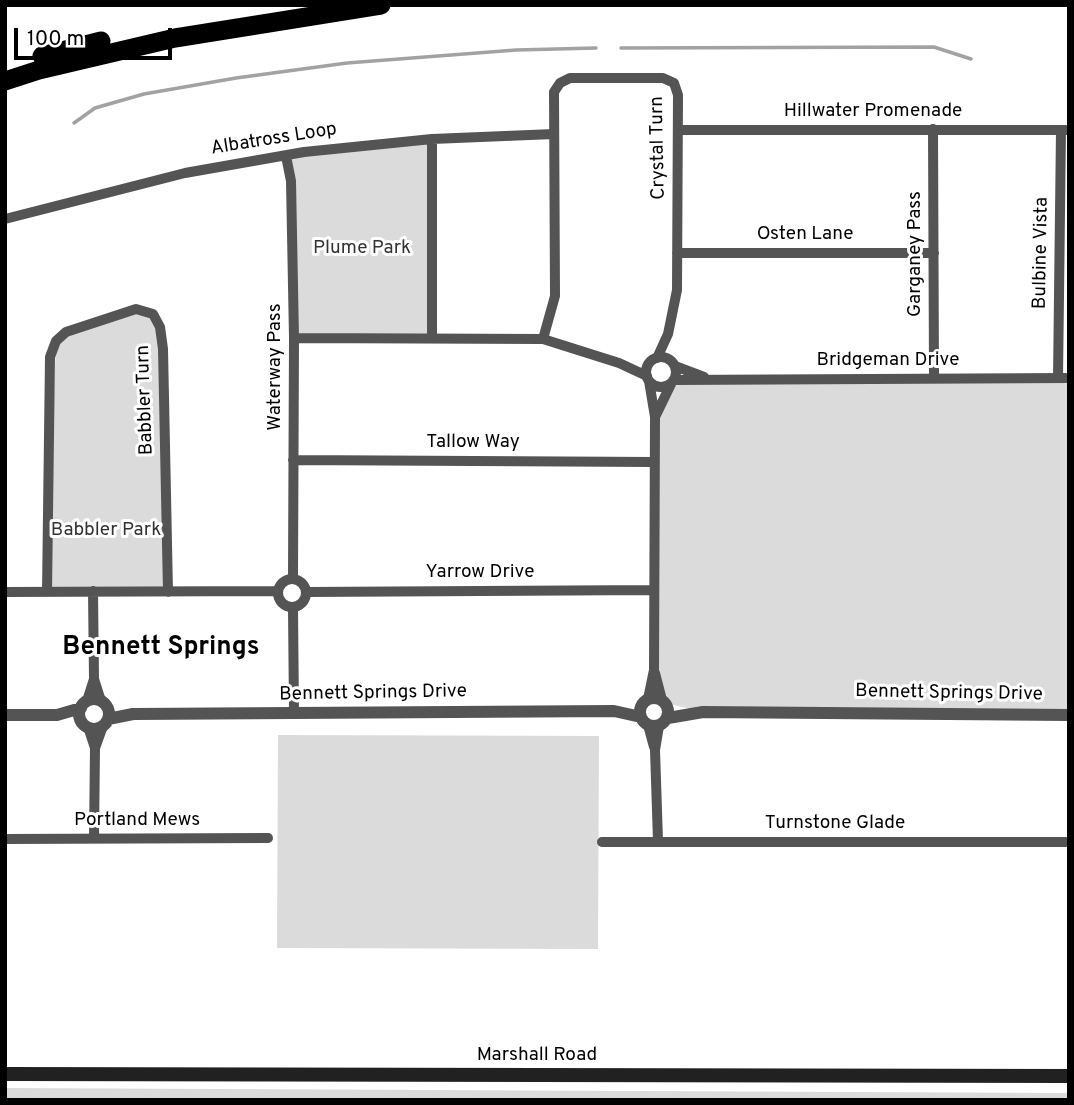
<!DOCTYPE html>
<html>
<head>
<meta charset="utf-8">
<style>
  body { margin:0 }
  #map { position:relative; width:1074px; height:1105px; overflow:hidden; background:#fff; font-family:Overpass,sans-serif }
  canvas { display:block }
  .frame { position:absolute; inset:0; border:7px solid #000; pointer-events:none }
  .scale { position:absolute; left:14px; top:28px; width:158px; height:32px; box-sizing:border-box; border:4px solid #000; border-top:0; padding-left:9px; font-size:21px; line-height:24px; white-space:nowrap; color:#000; -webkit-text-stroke:5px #fff; paint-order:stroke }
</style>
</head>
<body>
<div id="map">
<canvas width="1074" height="1105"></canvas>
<div class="frame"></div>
<div class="scale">100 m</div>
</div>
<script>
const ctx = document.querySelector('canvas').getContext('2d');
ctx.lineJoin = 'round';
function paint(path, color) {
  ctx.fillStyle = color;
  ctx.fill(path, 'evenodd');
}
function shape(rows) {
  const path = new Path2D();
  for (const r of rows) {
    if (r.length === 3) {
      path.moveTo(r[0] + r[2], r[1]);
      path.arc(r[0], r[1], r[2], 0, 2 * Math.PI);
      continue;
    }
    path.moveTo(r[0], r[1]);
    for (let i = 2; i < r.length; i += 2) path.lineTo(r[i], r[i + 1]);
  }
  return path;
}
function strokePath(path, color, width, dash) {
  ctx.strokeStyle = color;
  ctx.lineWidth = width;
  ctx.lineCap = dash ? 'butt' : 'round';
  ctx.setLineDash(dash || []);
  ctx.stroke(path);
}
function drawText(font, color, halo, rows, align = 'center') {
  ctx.font = font + ' Overpass,sans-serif';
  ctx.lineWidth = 6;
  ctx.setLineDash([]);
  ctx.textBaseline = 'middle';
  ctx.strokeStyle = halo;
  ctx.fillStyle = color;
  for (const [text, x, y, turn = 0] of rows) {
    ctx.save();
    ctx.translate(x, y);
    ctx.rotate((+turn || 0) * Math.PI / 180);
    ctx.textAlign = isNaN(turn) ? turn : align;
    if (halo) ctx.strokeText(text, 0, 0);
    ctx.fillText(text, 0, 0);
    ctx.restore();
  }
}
paint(shape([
  [432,139,432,337,294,338,286,156],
  [136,309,153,314,160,327,168,592,47,592,56,341],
  [1069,378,1069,715,703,712,666,703,654,670,655,417,671,384],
  [278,735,599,736,598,949,277,948],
  [5,1088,1069,1093,1069,1100,5,1100]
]), '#dbdbdb');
strokePath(shape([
  [621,48,934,47,971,59],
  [74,123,95,108,144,94,236,78,347,63,516,50,596,48]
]), '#a2a2a2', 3.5);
strokePath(shape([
  [933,129,934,378],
  [678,130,1069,130],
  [432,139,432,337],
  [286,156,291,181,294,338,293,578],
  [5,219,185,173,304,152,432,139,554,134],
  [677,253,934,253],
  [294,338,543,339,619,363,647,376],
  [543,339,555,296,554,92,560,83,570,78,663,78,674,83,678,95,677,290,668,334,657,358],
  [661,372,15],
  [675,366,704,377],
  [1058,378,1061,130],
  [674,380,1069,378],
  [655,417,671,384],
  [293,460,653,462],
  [292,593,14],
  [93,591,94,679,101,701],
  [5,592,278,591],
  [47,592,50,357,56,341,66,332,136,309,153,314,160,327,163,349,168,592],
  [307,592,654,590],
  [293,608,294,714],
  [655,673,662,700],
  [648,699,654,670,655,417,649,381],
  [87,701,94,679],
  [648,725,654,747],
  [88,727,95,748],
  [94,838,95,748,103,726],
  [5,839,268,838],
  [658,841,655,750,659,726],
  [602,842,1069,842]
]), '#545454', 10);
strokePath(shape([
  [654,712,14],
  [94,714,15],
  [5,715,57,715,81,708],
  [668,718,703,712,1069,715],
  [108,719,133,714,614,711,641,717]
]), '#545454', 12);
strokePath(shape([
  [5,1074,1069,1076]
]), '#212121', 14);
strokePath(shape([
  [42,56,101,41],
  [5,81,39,70,175,38,381,5]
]), '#000', 19);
drawText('19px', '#000', '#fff', [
  ["Hillwater Promenade",873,112],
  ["Albatross Loop",274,140,-9],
  ["Crystal Turn",659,148,-91],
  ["Osten Lane",805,235],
  ["Bulbine Vista",1042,253,-89],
  ["Garganey Pass",916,254,-90],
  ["Bridgeman Drive",888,361],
  ["Waterway Pass",276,367,-90],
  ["Babbler Turn",146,400,-92],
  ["Tallow Way",473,443],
  ["Yarrow Drive",480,573],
  ["Bennett Springs Drive",373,694,-1],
  ["Bennett Springs Drive",949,694,1],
  ["Portland Mews",137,821],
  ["Turnstone Glade",835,824],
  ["Marshall Road",537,1056]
]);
drawText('19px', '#323232', '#fff', [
  ["Plume Park",362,249],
  ["Babbler Park",106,531]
]);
drawText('bold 26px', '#000', '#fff', [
  ["Bennett Springs",161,649]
]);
</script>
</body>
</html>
